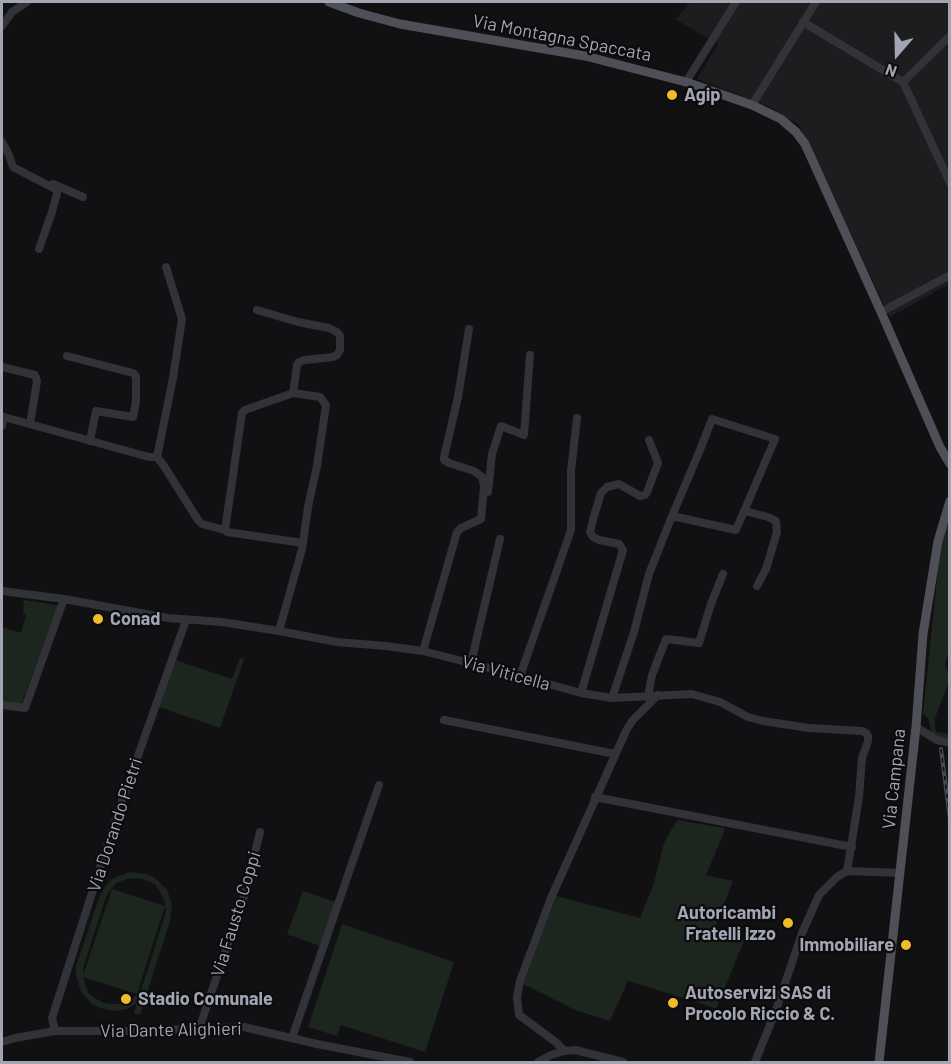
<!DOCTYPE html>
<html>
<head>
<meta charset="utf-8">
<style>
  body { margin:0 }
  #map { position:relative; width:951px; height:1064px; overflow:hidden; background:#111113; font-family:Barlow,sans-serif }
  canvas { display:block }
  .frame { position:absolute; inset:0; border:3px solid #a2a6b3; pointer-events:none }
  .north { position:absolute; left:867px; top:24px; width:60px; height:60px; -webkit-text-stroke:4px #0c0c0e; paint-order:stroke; rotate:200deg; font-size:16px; font-weight:700; line-height:24px; text-align:center; color:#a2a6b3 }
  .north::after { content:''; display:block; margin:auto; width:21px; height:27px; background:#a2a6b3; clip-path:polygon(50% 0,100% 100%,50% 72%,0 100%) }
</style>
</head>
<body>
<div id="map">
<canvas width="951" height="1064"></canvas>
<div class="frame"></div>
<div class="north">N</div>
</div>
<script>
const ctx = document.querySelector('canvas').getContext('2d');
ctx.lineJoin = 'round';
function paint(path, color) {
  ctx.fillStyle = color;
  ctx.fill(path, 'evenodd');
}
function shape(rows) {
  const path = new Path2D();
  for (const r of rows) {
    path.moveTo(r[0], r[1]);
    for (let i = 2; i < r.length; i += 2) path.lineTo(r[i], r[i + 1]);
  }
  return path;
}
function strokePath(path, color, width, dash) {
  ctx.strokeStyle = color;
  ctx.lineWidth = width;
  ctx.lineCap = dash ? 'butt' : 'round';
  ctx.setLineDash(dash || []);
  ctx.stroke(path);
}
function drawText(font, color, halo, rows, align = 'center') {
  ctx.font = font + ' Barlow,sans-serif';
  ctx.lineWidth = 4.5;
  ctx.setLineDash([]);
  ctx.textBaseline = 'middle';
  ctx.strokeStyle = halo;
  ctx.fillStyle = color;
  for (const [text, x, y, turn = 0] of rows) {
    ctx.save();
    ctx.translate(x, y);
    ctx.rotate((+turn || 0) * Math.PI / 180);
    ctx.textAlign = isNaN(turn) ? turn : align;
    if (halo) ctx.strokeText(text, 0, 0);
    ctx.fillText(text, 0, 0);
    ctx.restore();
  }
}
paint(shape([
  [691,2,949,2,949,284,890,317,799,125,770,107,697,79,718,44,675,19]
]), '#1d1d20');
paint(shape([
  [949,508,950,645,945,666,948,672,948,684,935,718,935,726,936,732,949,734,949,739,932,735,928,718,923,714,939,560],
  [24,600,56,605,58,606,21,705,2,703,2,627,21,633,26,615,23,614],
  [240,658,244,659,220,728,159,707,175,660,232,679],
  [677,820,724,828,725,830,706,875,733,881,715,927,741,938,744,941,716,1009,688,998,687,999,628,981,610,1021,575,1010,523,984,556,896,640,918,654,883,664,843],
  [130,872,146,874,154,877,167,890,170,898,172,906,170,921,140,1015,134,1013,137,1003,127,1009,114,1011,100,1008,92,1004,81,992,76,975,76,966,100,895,107,884,114,878],
  [130,878,143,879,155,884,165,901,166,912,141,990,137,995,128,1001,118,1004,111,1004,104,1003,93,997,88,992,83,977,137,994,165,906,112,889,83,976,84,965,107,894,116,883],
  [303,891,335,902,320,946,287,934],
  [342,924,454,962,425,1052,341,1025,337,1036,308,1027]
]), '#1d251f');
strokePath(shape([
  [803,22,903,82,950,36],
  [2,26,12,12,27,2],
  [686,82,736,2],
  [903,82,950,183],
  [752,105,816,2],
  [2,142,8,153,13,167,57,190,57,194,52,212,39,249],
  [53,184,83,197],
  [166,267,182,319,173,378,157,457,164,466,198,520,202,524,225,530,242,413,245,410,293,393,320,397,326,405,317,466,308,507,302,549,279,631],
  [257,310,298,322,329,328,337,332,340,336,340,350,337,355,333,357,305,360,299,362,297,365,293,393],
  [881,312,950,275],
  [67,356,133,373,136,376,136,401,133,417,96,411,90,441],
  [2,367,35,375,37,381,30,424],
  [2,426,4,417,149,457,157,457],
  [488,492,492,454,501,426,524,435,530,355],
  [745,511,768,517,776,521,777,532,766,569,757,586],
  [225,530,227,532,303,543],
  [2,591,64,599,168,618,222,622,279,631,337,642,386,646,423,651,520,676,581,693,612,698,692,694,720,702,748,717,763,721,809,728,862,731,866,733,868,736,868,741,862,758,859,797,847,871],
  [423,651,457,532,461,528,481,519,484,486,482,477,474,471,449,463,444,460,444,457,458,397,469,329],
  [471,663,500,539],
  [520,676,571,530,571,471,577,418],
  [581,693,623,550,619,544,599,540,593,537,590,532,594,516,601,493,607,487,619,484,640,496,645,495,647,492,658,463,649,440],
  [648,696,652,675,666,639,699,643,711,604,723,574],
  [612,698,634,632,649,574,672,516,700,450,712,419,775,439,736,530,672,516],
  [2,705,25,708,64,599],
  [444,720,615,754],
  [916,727,937,740,950,743],
  [595,797,852,847],
  [199,1029,245,893,260,832],
  [55,1031,52,1018,116,818,186,620],
  [292,1038,379,785],
  [2,1042,15,1038,55,1031,140,1031,244,1027,317,1044,410,1062],
  [564,1051,557,1043,519,1015,517,997,520,981,551,898,626,731,632,721,658,695],
  [538,1062,551,1055,564,1051,575,1050,623,1062],
  [755,1062,776,1010,802,933,819,895,837,877,847,871,900,873]
]), '#323338', 8);
strokePath(shape([
  [329,2,359,13,400,24,585,56,686,82,752,105,781,119,796,132,805,144,881,312,940,447,950,464],
  [879,1062,916,727,923,634,938,541,950,501]
]), '#4e4f57', 9);
const rail = shape([
  [941,749,950,819]
]);
strokePath(rail, '#494a51', 4);
strokePath(rail, '#0c0c0e', 1.5, [4.5]);
for (const [x, y, r, color] of [
  [672,95,6,"#f1bc2a"],
  [98,619,6,"#f1bc2a"],
  [788,923,6,"#f1bc2a"],
  [906,945,6,"#f1bc2a"],
  [126,999,6,"#f1bc2a"],
  [673,1003,6,"#f1bc2a"]
]) {
  const dot = new Path2D();
  dot.arc(x, y, r, 0, 2 * Math.PI);
  ctx.fillStyle = color;
  ctx.fill(dot);
  strokePath(dot, '#0c0c0e', 2);
}
drawText('18px', '#a2a6b3', '#0c0c0e', [
  ["Via Montagna Spaccata",562,38,11],
  ["Via Viticella",506,673,15],
  ["Via Campana",894,779,-84],
  ["Via Dorando Pietri",115,825,-72],
  ["Via Fausto Coppi",236,914,-73],
  ["Via Dante Alighieri",171,1030,-1]
]);
drawText('bold 18px', '#a2a6b3', '#0c0c0e', [
  ["Agip",684,95],
  ["Conad",110,619],
  ["Autoricambi",776,913,"right"],
  ["Fratelli Izzo",776,934,"right"],
  ["Immobiliare",894,945,"right"],
  ["Autoservizi SAS di",685,993],
  ["Procolo Riccio & C.",685,1014],
  ["Stadio Comunale",138,999]
], 'left');
</script>
</body>
</html>
